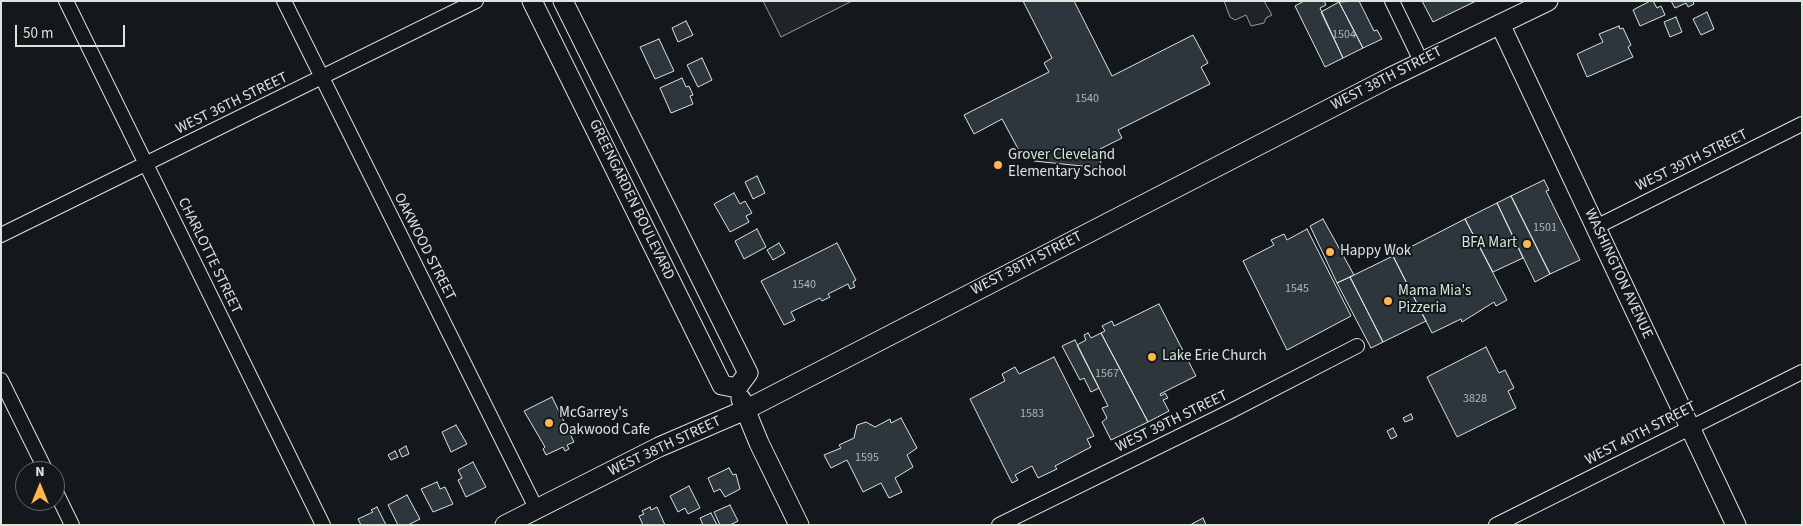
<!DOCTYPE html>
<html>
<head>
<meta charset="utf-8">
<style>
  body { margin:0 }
  #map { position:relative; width:1803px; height:526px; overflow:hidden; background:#14181c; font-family:"Source Sans 3",sans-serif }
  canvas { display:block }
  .frame { position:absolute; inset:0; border:2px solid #d8e6dc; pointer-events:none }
  .north { position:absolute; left:15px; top:461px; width:50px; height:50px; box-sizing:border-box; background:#14181c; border:1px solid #626a69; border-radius:50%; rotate:0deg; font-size:14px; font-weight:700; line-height:20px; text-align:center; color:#d8e6dc }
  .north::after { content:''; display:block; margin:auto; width:18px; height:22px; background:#ffb74d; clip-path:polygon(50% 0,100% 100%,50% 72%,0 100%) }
  .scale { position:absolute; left:15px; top:25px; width:110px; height:22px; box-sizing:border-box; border:2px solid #d8e6dc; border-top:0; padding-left:6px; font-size:15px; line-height:18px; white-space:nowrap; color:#d8e6dc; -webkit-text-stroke:4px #14181c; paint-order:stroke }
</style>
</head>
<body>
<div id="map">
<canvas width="1803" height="526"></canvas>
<div class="frame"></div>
<div class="north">N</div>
<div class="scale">50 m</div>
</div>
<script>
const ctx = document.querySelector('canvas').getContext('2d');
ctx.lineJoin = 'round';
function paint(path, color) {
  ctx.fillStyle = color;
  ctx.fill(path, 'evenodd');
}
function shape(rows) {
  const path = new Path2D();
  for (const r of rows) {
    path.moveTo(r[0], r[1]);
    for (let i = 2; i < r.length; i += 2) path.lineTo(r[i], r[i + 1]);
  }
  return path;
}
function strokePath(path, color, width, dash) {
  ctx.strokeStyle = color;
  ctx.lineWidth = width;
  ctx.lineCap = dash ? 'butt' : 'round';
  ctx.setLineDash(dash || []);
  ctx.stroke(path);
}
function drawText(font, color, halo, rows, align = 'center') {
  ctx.font = font + ' "Source Sans 3",sans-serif';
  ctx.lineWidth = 4;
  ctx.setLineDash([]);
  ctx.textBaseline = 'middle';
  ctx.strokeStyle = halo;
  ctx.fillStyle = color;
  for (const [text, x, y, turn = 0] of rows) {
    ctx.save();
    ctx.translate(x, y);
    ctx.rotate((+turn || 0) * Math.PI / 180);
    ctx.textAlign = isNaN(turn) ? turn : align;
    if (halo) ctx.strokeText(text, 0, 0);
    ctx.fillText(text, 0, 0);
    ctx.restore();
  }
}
const green = shape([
  [763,1,852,1,781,37,763,1],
  [1224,1,1264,1,1272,15,1266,18,1264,23,1251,26,1246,15,1235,20,1230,17,1224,1]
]);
paint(green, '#202428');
strokePath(green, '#939e99', 1);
const building = shape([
  [1023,1,1074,1,1112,76,1193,35,1208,63,1201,67,1210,84,1118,130,1122,138,1100,149,1101,168,1034,161,1029,152,1022,156,1002,119,974,134,964,115,1049,72,1044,63,1052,58,1023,1],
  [1304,1,1324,1,1326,5,1320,8,1343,58,1325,67,1295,6,1304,1],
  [1359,1,1374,31,1377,30,1382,39,1363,48,1339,2,1359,1],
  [1422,1,1476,1,1433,22,1422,1],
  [1650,1,1653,1,1657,8,1661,6,1665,15,1640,26,1633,10,1650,1],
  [1671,1,1693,1,1694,4,1688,7,1686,3,1675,8,1671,1],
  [1339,2,1363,48,1343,58,1321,12,1339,2],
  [1707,12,1714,29,1701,35,1693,19,1707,12],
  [1676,17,1682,32,1670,37,1664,22,1676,17],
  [686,21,693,35,678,42,672,28,686,21],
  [1619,26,1620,29,1623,28,1631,45,1628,47,1633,57,1587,77,1577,54,1603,42,1599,34,1619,26],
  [659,39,674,71,655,79,640,47,659,39],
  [702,58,712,80,698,87,687,65,702,58],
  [682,78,686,87,689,86,693,95,690,96,693,104,671,113,660,88,682,78],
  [757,176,765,193,753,199,745,182,757,176],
  [1544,180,1549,190,1546,191,1580,260,1550,274,1511,196,1544,180],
  [734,193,740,204,745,201,752,213,746,216,749,222,730,232,714,204,734,193],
  [1511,196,1550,274,1535,282,1497,203,1511,196],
  [1497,203,1523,258,1493,272,1465,219,1497,203],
  [1323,219,1354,275,1337,283,1310,226,1323,219],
  [1465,219,1507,300,1496,306,1494,302,1462,322,1461,319,1432,333,1393,256,1465,219],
  [757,229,766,247,744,259,735,241,757,229],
  [1307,229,1351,316,1287,350,1243,261,1274,245,1271,240,1284,234,1287,240,1307,229],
  [779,243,785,253,773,260,767,250,779,243],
  [837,243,856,280,853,282,855,287,850,289,848,284,828,294,830,297,822,301,820,298,791,312,795,320,784,325,761,281,837,243],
  [1393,256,1426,321,1383,342,1350,277,1393,256],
  [1350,277,1383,342,1371,348,1337,283,1350,277],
  [1159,304,1196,376,1160,394,1161,396,1165,393,1168,398,1163,400,1169,411,1148,422,1101,333,1105,331,1102,326,1112,321,1114,326,1159,304],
  [1088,333,1091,338,1101,333,1148,422,1111,440,1102,422,1107,418,1102,408,1108,406,1077,345,1086,340,1084,335,1088,333],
  [1075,340,1099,388,1091,392,1084,378,1080,380,1062,346,1075,340],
  [1486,347,1499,373,1505,370,1514,388,1508,391,1516,408,1457,437,1427,377,1486,347],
  [1054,357,1094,436,1087,439,1091,447,1055,466,1057,469,1038,478,1032,466,1015,475,1018,480,1012,483,970,399,1005,381,1002,374,1015,367,1019,374,1054,357],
  [552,397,574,442,567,445,569,449,565,451,563,447,546,455,543,449,545,447,524,411,552,397],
  [1411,414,1413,419,1405,422,1403,418,1411,414],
  [901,418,917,448,907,455,913,467,895,478,902,492,889,498,881,483,863,492,847,460,831,468,824,455,841,448,839,445,854,438,857,425,866,422,875,427,890,419,891,423,901,418],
  [456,425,467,444,451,452,442,432,456,425],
  [1393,428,1397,436,1391,439,1387,431,1393,428],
  [406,446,409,454,402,457,399,450,406,446],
  [395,451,398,457,391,460,388,455,395,451],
  [473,462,486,487,466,497,458,480,462,478,458,470,473,462],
  [729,468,733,475,736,474,740,489,725,497,720,489,714,492,708,478,729,468],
  [437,482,440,489,445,487,453,504,433,512,421,489,437,482],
  [689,486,700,508,688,514,685,508,678,512,670,496,689,486],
  [407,495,420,519,408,525,398,525,388,505,407,495],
  [730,505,738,521,730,525,720,525,714,512,730,505],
  [377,507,386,525,361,525,358,519,373,512,371,510,377,507],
  [650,507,651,510,657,507,665,525,643,525,639,516,644,514,642,511,650,507],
  [711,513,717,525,703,525,700,518,711,513],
  [1203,518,1206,525,1190,525,1203,518]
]);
paint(building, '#2c363c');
strokePath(building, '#d8e6dc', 1);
const street = shape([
  [66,1,323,525],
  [284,1,536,508],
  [1392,1,1421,61],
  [1596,227,1802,124],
  [1,235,476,1],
  [1,380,46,471],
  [55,490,72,525],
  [999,525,1229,412,1357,346],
  [1496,525,1802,372]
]);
const secondary = shape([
  [532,1,722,385,737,388],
  [563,1,748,373,737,388],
  [1500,24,1736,525],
  [741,399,759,443,799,525],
  [505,525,659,447,745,410,1389,78,1548,1]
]);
strokePath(street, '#d8e6dc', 16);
strokePath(secondary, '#d8e6dc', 21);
strokePath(street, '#14181c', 14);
strokePath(secondary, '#14181c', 19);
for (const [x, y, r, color] of [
  [998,165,5,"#ffb74d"],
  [1527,244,5,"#ffb74d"],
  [1330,252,5,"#ffb74d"],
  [1388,301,5,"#ffb74d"],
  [1152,357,5,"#ffb74d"],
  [549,423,5,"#ffb74d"]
]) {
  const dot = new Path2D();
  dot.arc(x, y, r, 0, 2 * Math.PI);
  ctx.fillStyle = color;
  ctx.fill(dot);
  strokePath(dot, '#14181c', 2);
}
drawText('12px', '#adbab4', null, [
  ["1504",1344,35],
  ["1540",1087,99],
  ["1501",1545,228],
  ["1540",804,285],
  ["1545",1297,289],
  ["1567",1107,374],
  ["3828",1475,399],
  ["1583",1032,414],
  ["1595",867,458]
]);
drawText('15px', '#d8e6dc', '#14181c', [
  ["WEST 38TH STREET",1387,79,-27],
  ["WEST 36TH STREET",232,104,-26],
  ["WEST 39TH STREET",1692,161,-26],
  ["GREENGARDEN BOULEVARD",631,200,64],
  ["OAKWOOD STREET",424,247,63],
  ["CHARLOTTE STREET",209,256,64],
  ["WEST 38TH STREET",1027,264,-27],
  ["WASHINGTON AVENUE",1618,274,65],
  ["WEST 39TH STREET",1172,422,-26],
  ["WEST 40TH STREET",1641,434,-27],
  ["WEST 38TH STREET",665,447,-25]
]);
drawText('15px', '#d8e6dc', '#14181c', [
  ["Grover Cleveland",1008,156],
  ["Elementary School",1008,173],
  ["BFA Mart",1517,244,"right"],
  ["Happy Wok",1340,252],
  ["Mama Mia's",1398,292],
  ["Pizzeria",1398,309],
  ["Lake Erie Church",1162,357],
  ["McGarrey's",559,414],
  ["Oakwood Cafe",559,431]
], 'left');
</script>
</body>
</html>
